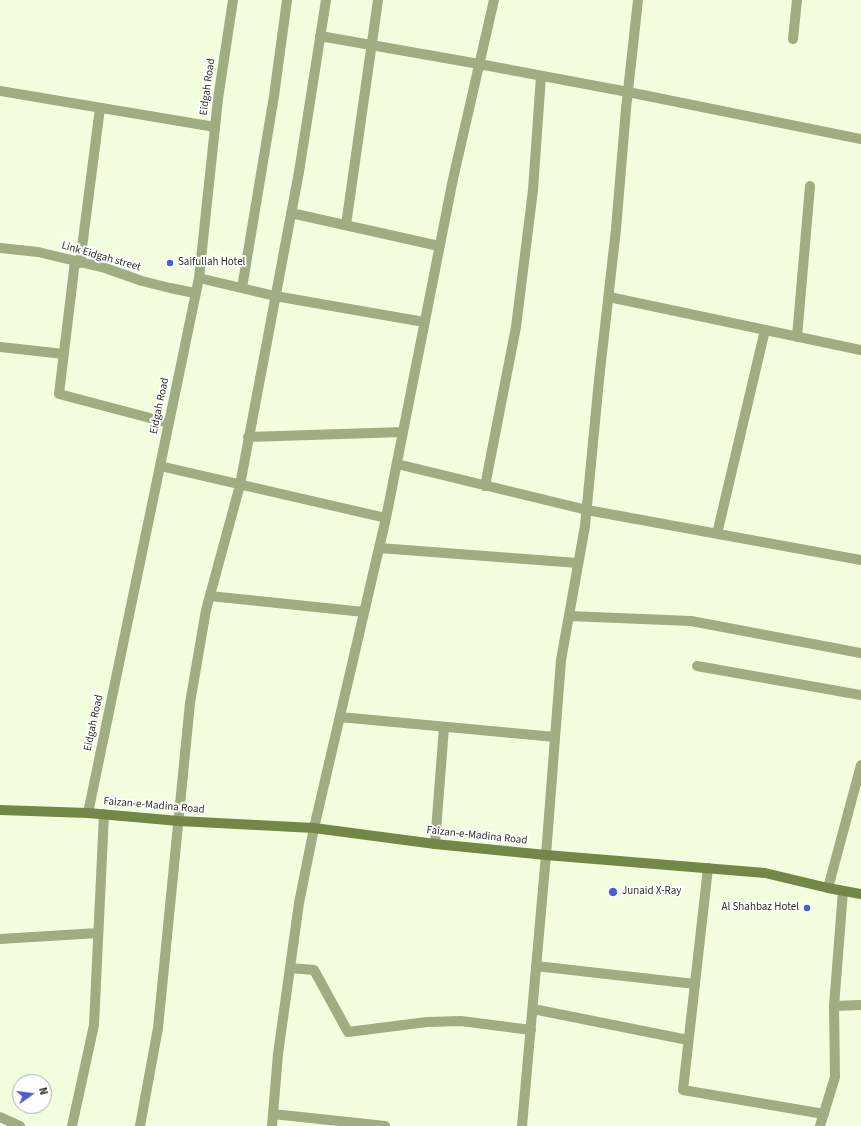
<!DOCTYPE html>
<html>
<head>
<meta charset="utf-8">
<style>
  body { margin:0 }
  #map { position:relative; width:861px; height:1126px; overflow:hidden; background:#f2fede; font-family:"Source Sans 3",sans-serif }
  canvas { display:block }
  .north { position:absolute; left:12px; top:1074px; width:40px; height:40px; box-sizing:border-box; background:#fff; border:1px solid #abada7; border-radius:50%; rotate:76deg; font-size:11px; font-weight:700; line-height:16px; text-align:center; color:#2c3124 }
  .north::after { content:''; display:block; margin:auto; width:14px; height:18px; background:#4e5bd1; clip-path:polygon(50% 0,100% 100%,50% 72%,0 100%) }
</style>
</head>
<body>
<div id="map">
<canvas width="861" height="1126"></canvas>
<div class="north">N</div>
</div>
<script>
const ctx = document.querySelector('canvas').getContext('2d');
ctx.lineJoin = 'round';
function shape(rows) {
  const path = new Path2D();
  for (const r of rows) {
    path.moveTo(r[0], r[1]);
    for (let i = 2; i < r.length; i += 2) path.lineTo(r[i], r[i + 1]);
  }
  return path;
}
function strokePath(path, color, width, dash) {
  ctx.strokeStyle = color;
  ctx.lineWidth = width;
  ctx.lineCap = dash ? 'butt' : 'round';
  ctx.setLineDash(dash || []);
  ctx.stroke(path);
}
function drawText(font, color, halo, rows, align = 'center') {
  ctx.font = font + ' "Source Sans 3",sans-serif';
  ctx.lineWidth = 4;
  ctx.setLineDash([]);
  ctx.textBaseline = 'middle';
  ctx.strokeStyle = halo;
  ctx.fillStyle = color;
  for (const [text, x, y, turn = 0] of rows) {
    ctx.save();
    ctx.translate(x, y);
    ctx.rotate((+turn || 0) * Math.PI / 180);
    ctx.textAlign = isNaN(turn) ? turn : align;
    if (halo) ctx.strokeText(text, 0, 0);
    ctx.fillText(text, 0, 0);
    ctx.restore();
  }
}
strokePath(shape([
  [320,36,479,64,628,92,861,139],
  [793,39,797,0],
  [0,91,215,127],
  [291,213,439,246],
  [346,225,378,0],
  [0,248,38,252,105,268,142,281,170,288,195,293],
  [75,261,59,394,169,423],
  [80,263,100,108],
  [199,278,275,296,424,322],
  [242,288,274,96,287,0],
  [609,297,861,350],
  [797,337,810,186],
  [0,347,64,354],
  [248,437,403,432],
  [397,464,587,510,861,560],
  [160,466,386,518],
  [485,486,516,327,533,190,541,76],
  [717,534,765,330],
  [379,548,578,563],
  [210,596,364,612],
  [569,616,691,621,861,653],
  [697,666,861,695],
  [340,717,555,737],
  [88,813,199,278,218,99,233,0],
  [435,844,444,727],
  [708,868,683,1090,824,1114],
  [828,888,861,765],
  [0,939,98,933],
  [536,966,695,984],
  [290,968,314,970,348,1032,427,1022,461,1021,531,1030],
  [834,1006,861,1005],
  [533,1009,688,1040],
  [273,1114,385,1126],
  [0,1117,20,1126],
  [72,1126,94,1025,104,814],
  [140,1126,158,1028,190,703,206,610,240,485,299,172,326,0],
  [272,1126,278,1054,299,903,314,828,386,518,453,179,494,0],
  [522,1126,546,855,561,660,585,526,599,380,616,229,626,109,638,0],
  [820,1126,835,1077,834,1006,843,891]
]), '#9ead82', 10);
strokePath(shape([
  [0,810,88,813,179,821,314,828,435,844,546,855,765,873,828,888,861,894]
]), '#738847', 10);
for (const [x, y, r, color] of [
  [170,263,4,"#4e5bd1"],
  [613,892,5,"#4e5bd1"],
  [807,908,4,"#4e5bd1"]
]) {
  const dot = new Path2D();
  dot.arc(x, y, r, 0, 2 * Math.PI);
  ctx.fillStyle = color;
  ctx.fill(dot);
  strokePath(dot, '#fff', 1.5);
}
drawText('11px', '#2c3124', '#fff', [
  ["Eidgah Road",208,87,-82],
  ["Link Eidgah street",101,257,16],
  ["Eidgah Road",160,406,-78],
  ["Eidgah Road",94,723,-78],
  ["Faizan-e-Madina Road",154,806,5],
  ["Faizan-e-Madina Road",477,836,6]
]);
drawText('11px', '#2c3124', '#fff', [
  ["Saifullah Hotel",178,263],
  ["Junaid X-Ray",622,892],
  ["Al Shahbaz Hotel",799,908,"right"]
], 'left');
</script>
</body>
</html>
